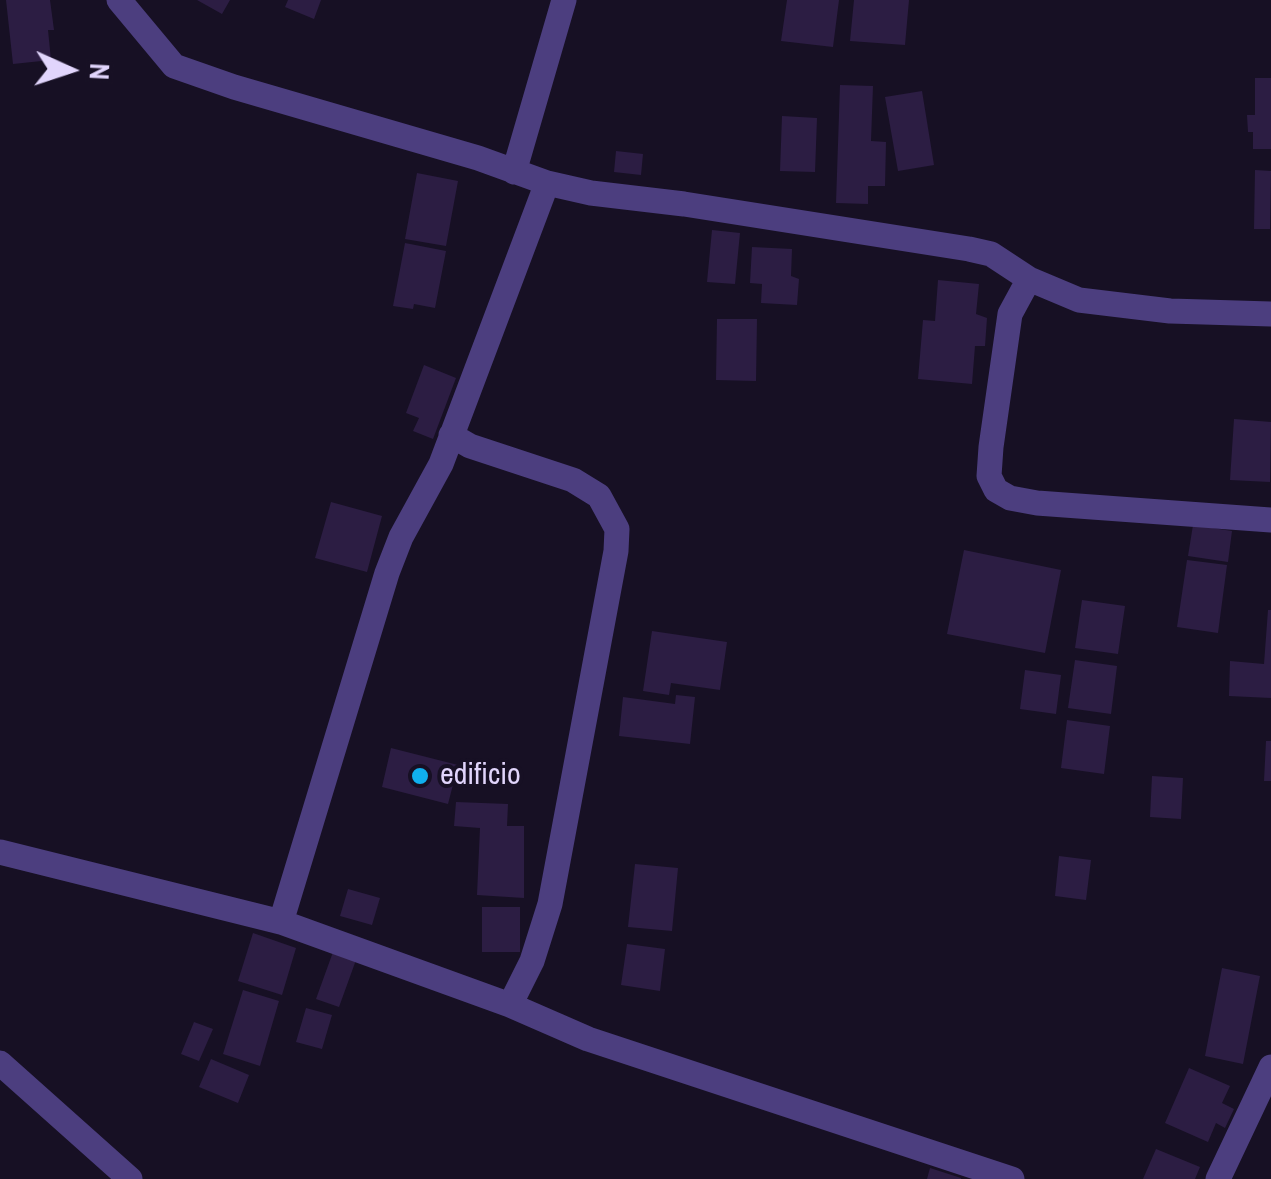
<!DOCTYPE html>
<html>
<head>
<meta charset="utf-8">
<style>
  body { margin:0 }
  #map { position:relative; width:1271px; height:1179px; overflow:hidden; background:#171024; font-family:"Archivo Narrow",sans-serif }
  canvas { display:block }
  .north { position:absolute; left:20px; top:20px; width:100px; height:100px; -webkit-text-stroke:8px #171024; paint-order:stroke; rotate:93deg; font-size:28px; font-weight:700; line-height:40px; text-align:center; color:#e1d5fc }
  .north::after { content:''; display:block; margin:auto; width:35px; height:45px; background:#e1d5fc; clip-path:polygon(50% 0,100% 100%,50% 72%,0 100%) }
</style>
</head>
<body>
<div id="map">
<canvas width="1271" height="1179"></canvas>
<div class="north">N</div>
</div>
<script>
const ctx = document.querySelector('canvas').getContext('2d');
ctx.lineJoin = 'round';
function paint(path, color) {
  ctx.fillStyle = color;
  ctx.fill(path, 'evenodd');
}
function shape(rows) {
  const path = new Path2D();
  for (const r of rows) {
    path.moveTo(r[0], r[1]);
    for (let i = 2; i < r.length; i += 2) path.lineTo(r[i], r[i + 1]);
  }
  return path;
}
function strokePath(path, color, width, dash) {
  ctx.strokeStyle = color;
  ctx.lineWidth = width;
  ctx.lineCap = dash ? 'butt' : 'round';
  ctx.setLineDash(dash || []);
  ctx.stroke(path);
}
function drawText(font, color, halo, rows, align = 'center') {
  ctx.font = font + ' "Archivo Narrow",sans-serif';
  ctx.lineWidth = 8;
  ctx.setLineDash([]);
  ctx.textBaseline = 'middle';
  ctx.strokeStyle = halo;
  ctx.fillStyle = color;
  for (const [text, x, y, turn = 0] of rows) {
    ctx.save();
    ctx.translate(x, y);
    ctx.rotate((+turn || 0) * Math.PI / 180);
    ctx.textAlign = isNaN(turn) ? turn : align;
    if (halo) ctx.strokeText(text, 0, 0);
    ctx.fillText(text, 0, 0);
    ctx.restore();
  }
}
paint(shape([
  [6,0,50,0,54,30,48,30,51,60,13,64],
  [197,0,230,0,222,14],
  [288,0,321,0,314,19,285,7],
  [787,0,839,0,833,47,781,41],
  [854,0,909,0,905,45,850,41],
  [1255,78,1271,78,1271,149,1253,149,1253,132,1248,132,1247,115,1255,115],
  [840,85,873,86,871,141,886,142,885,186,868,186,868,204,836,203],
  [922,91,934,165,898,171,885,97],
  [782,116,817,118,815,172,780,171],
  [616,151,643,154,641,175,614,172],
  [1255,170,1271,171,1270,229,1254,229],
  [417,173,458,181,446,246,405,239],
  [712,230,740,233,735,284,707,282],
  [405,243,446,251,435,308,414,304,413,309,393,306],
  [752,247,792,249,791,276,799,279,797,305,761,303,762,284,750,283],
  [938,280,979,284,976,314,987,318,985,346,975,346,972,384,918,379,923,320,935,321],
  [717,319,757,319,756,381,716,380],
  [424,365,456,378,433,439,413,431,419,418,406,413],
  [1234,419,1271,422,1270,482,1230,480],
  [331,502,382,516,367,572,315,558],
  [1193,525,1232,531,1228,562,1188,556],
  [964,550,1061,570,1045,653,947,634],
  [1187,560,1227,565,1218,633,1177,627],
  [1082,600,1125,606,1118,654,1075,648],
  [1268,610,1271,610,1271,698,1229,696,1230,661,1264,664],
  [652,631,727,642,720,690,671,683,669,695,643,691],
  [1075,660,1117,666,1111,714,1068,708],
  [1025,670,1061,675,1056,714,1020,709],
  [676,695,695,697,690,744,619,736,623,697,675,704],
  [1067,720,1110,726,1104,774,1061,768],
  [1266,741,1271,741,1271,781,1264,781],
  [391,748,458,765,448,804,382,787],
  [1152,776,1183,778,1181,819,1150,817],
  [456,802,508,804,507,826,524,826,524,898,477,895,480,828,454,826],
  [1059,856,1091,860,1086,900,1055,896],
  [635,864,678,868,672,931,628,927],
  [348,889,380,898,372,925,340,916],
  [482,907,520,907,520,952,482,952],
  [253,933,296,948,282,995,238,981],
  [627,944,665,949,660,991,621,985],
  [333,952,356,960,339,1007,316,999],
  [1222,968,1260,976,1243,1064,1205,1056],
  [243,990,279,1001,260,1066,223,1054],
  [306,1008,332,1015,322,1049,296,1042],
  [194,1022,213,1029,199,1061,181,1054],
  [211,1059,249,1075,238,1103,199,1087],
  [1189,1068,1230,1086,1222,1103,1234,1109,1225,1128,1216,1123,1208,1142,1165,1123],
  [1156,1149,1200,1167,1195,1179,1143,1179],
  [930,1168,961,1178,961,1179,927,1179]
]), '#2c1d43');
strokePath(shape([
  [119,0,174,66,234,87,478,158,547,183,591,193,684,204,969,249,991,254,1029,279,1079,300,1170,311,1271,314],
  [514,172,564,0],
  [1029,279,1010,314,991,447,989,476,996,490,1010,498,1037,503,1271,520],
  [451,435,470,446,573,480,599,496,617,529,616,551,550,904,532,961,510,1005],
  [0,852,281,922,510,1005,588,1039,1012,1179],
  [281,922,387,573,401,537,441,464,547,183],
  [0,1063,130,1179],
  [1218,1179,1271,1067]
]), '#4c3e7f', 25);
for (const [x, y, r, color] of [
  [420,776,10,"#10b0ee"]
]) {
  const dot = new Path2D();
  dot.arc(x, y, r, 0, 2 * Math.PI);
  ctx.fillStyle = color;
  ctx.fill(dot);
  strokePath(dot, '#171024', 4);
}
drawText('30px', '#e1d5fc', '#171024', [
  ["edificio",440,776]
], 'left');
</script>
</body>
</html>
